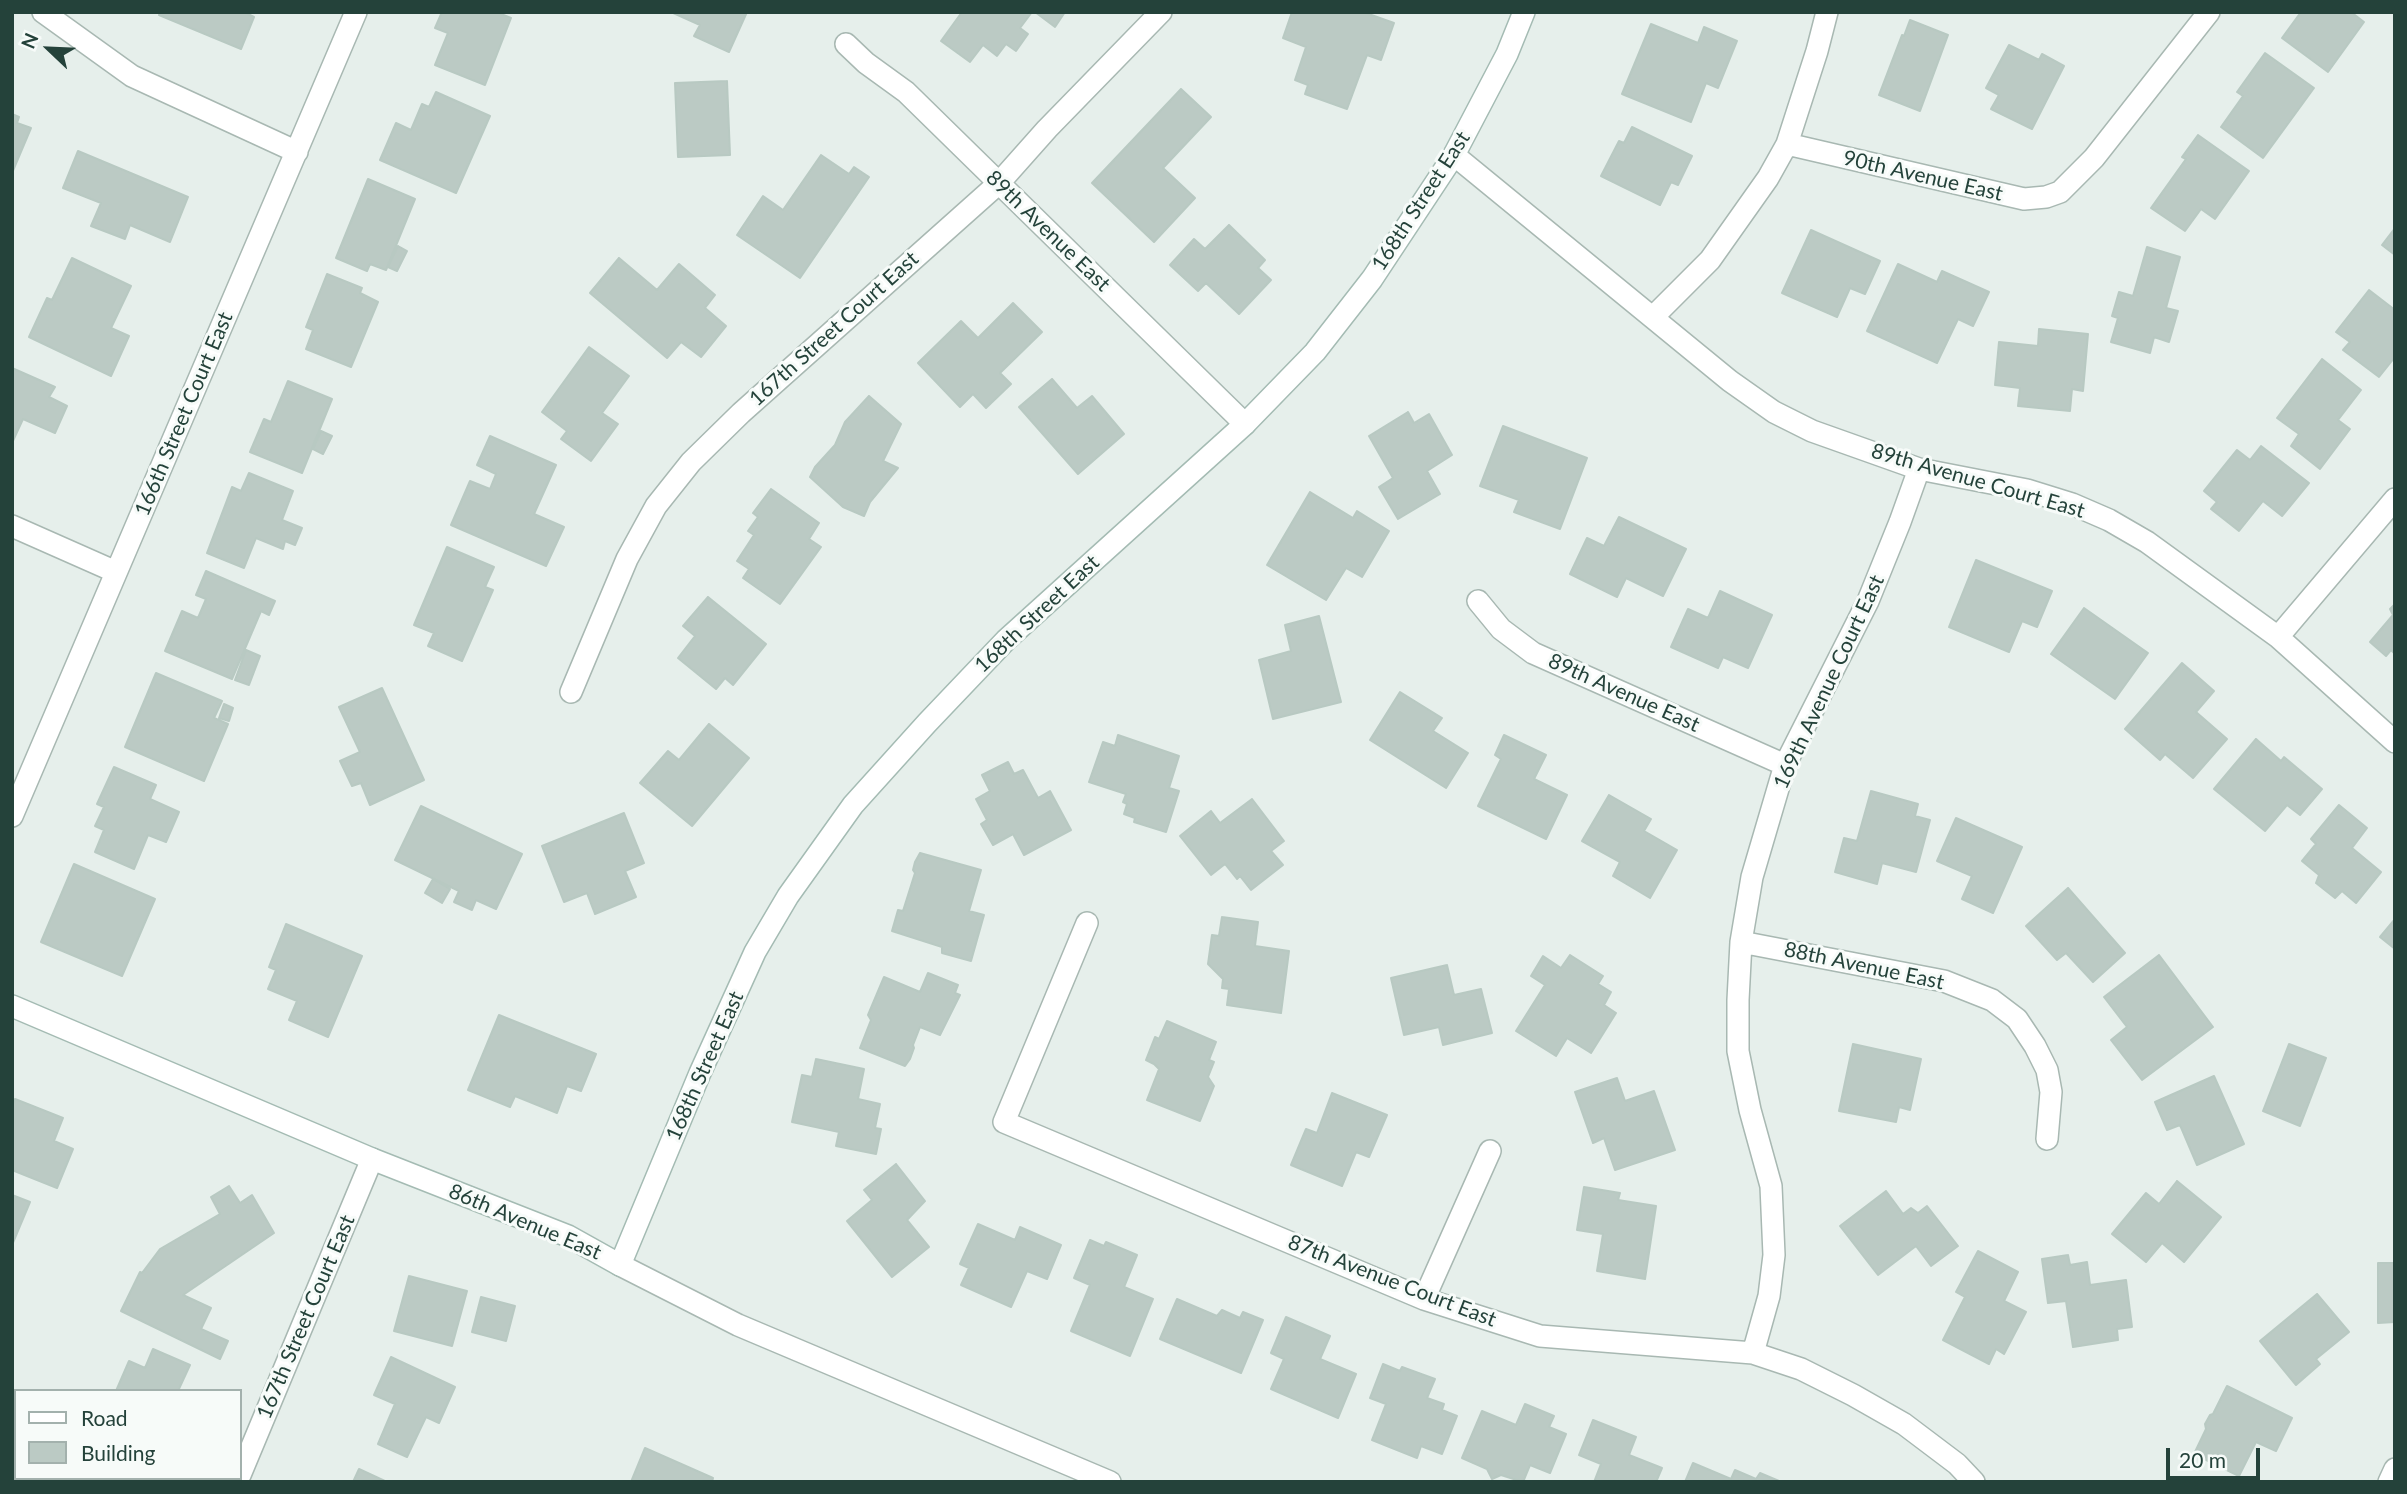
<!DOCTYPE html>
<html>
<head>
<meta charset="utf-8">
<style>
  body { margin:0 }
  #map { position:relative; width:2407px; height:1494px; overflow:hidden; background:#e6efeb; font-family:Lato,sans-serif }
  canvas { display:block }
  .frame { position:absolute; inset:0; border:14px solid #24423a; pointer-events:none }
  .legend { position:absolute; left:14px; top:1389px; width:228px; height:91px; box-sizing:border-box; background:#f7fbf9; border:2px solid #a3b1ad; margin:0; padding:9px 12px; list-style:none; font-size:21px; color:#24423a }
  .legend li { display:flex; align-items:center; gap:14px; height:35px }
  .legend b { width:35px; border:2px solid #a3b1ad }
  .north { position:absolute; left:14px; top:14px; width:70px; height:70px; -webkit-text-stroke:5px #f7fbf9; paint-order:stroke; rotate:293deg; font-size:19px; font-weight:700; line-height:28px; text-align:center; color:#24423a }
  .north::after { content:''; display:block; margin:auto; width:24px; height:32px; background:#24423a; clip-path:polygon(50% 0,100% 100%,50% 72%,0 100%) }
  .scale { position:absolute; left:2166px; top:1448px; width:94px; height:32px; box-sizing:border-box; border:4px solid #24423a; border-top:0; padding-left:9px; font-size:21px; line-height:24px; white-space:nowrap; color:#24423a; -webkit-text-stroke:5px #f7fbf9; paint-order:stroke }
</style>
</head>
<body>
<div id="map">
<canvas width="2407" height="1494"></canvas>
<div class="frame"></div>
<ul class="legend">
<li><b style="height:9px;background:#fff"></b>Road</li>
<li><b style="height:19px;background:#bbcac4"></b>Building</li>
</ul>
<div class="north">N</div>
<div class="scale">20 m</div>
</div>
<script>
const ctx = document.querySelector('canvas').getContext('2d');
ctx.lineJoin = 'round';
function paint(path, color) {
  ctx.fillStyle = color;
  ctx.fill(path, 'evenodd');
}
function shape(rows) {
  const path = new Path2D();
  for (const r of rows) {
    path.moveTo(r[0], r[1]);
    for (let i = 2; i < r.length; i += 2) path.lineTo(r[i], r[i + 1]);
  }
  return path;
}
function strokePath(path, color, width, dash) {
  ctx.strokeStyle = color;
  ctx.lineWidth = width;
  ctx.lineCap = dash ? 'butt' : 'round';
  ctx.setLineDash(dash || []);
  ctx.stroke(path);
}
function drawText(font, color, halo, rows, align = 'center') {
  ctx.font = font + ' Lato,sans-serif';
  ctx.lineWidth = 6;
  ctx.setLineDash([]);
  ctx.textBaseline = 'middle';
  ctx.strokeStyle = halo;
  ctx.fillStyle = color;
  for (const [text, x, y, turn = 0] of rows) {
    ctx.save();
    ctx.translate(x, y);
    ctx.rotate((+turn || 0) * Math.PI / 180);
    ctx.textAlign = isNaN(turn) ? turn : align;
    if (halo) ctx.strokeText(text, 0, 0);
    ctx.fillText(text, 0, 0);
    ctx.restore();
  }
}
const building = shape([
  [160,12,244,12,254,17,241,49,159,15,160,12],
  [442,12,496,12,511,18,485,85,435,65,448,33,435,28,442,12],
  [671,12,747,12,729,52,694,36,700,25,671,12],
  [962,12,1032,12,1020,28,1028,34,1016,51,1006,44,997,56,983,45,970,62,941,41,962,12],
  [1035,12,1065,12,1055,27,1035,12],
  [1292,12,1363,12,1394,23,1381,60,1367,55,1347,109,1305,94,1308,85,1295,80,1306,47,1283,38,1292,12],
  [2301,12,2351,12,2364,22,2328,72,2282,38,2301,12],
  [1910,20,1948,35,1920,111,1879,95,1902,35,1904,36,1910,20],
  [1651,24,1698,43,1704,27,1737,41,1718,88,1706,83,1691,122,1622,94,1651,24],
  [2009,45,2039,60,2042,54,2064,66,2032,129,1991,109,1999,95,1986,88,2009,45],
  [2265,53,2314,88,2263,158,2221,127,2243,96,2237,92,2265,53],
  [727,81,730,155,678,157,675,83,727,81],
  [1181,89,1211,117,1163,168,1195,198,1154,242,1092,183,1181,89],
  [436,92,490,116,456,193,380,160,396,123,411,130,422,104,429,107,436,92],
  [12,114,19,117,17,123,31,128,12,173,12,114],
  [1632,127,1692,156,1678,185,1671,182,1660,205,1601,176,1619,141,1624,143,1632,127],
  [2198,135,2249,171,2215,219,2201,209,2185,231,2151,208,2186,159,2182,157,2198,135],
  [78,151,188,197,170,242,130,225,125,239,91,226,101,203,63,188,78,151],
  [821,155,849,174,854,167,869,177,800,278,737,235,763,196,783,210,821,155],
  [368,179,415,199,386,270,370,264,367,271,336,258,368,179],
  [1229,225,1265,260,1258,268,1271,280,1239,314,1206,283,1198,291,1170,265,1194,239,1205,249,1229,225],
  [2395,228,2395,255,2382,245,2395,228],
  [1811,230,1880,261,1865,294,1850,288,1837,317,1782,293,1811,230],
  [398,246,407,251,397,271,388,267,398,246],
  [2147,247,2180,257,2166,308,2178,311,2169,342,2154,337,2150,353,2111,342,2118,318,2112,316,2119,292,2133,296,2147,247],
  [72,258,131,286,111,328,129,336,111,376,29,337,47,298,52,300,72,258],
  [619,258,657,290,679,264,715,295,705,308,726,326,701,357,681,342,667,358,590,293,619,258],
  [1898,264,1937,282,1942,271,1989,292,1973,326,1958,319,1937,363,1867,331,1898,264],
  [327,274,362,288,360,293,378,302,351,367,306,349,313,330,306,327,327,274],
  [2369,290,2395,310,2395,357,2379,377,2343,350,2350,342,2336,332,2369,290],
  [1013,303,1042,332,1000,373,1011,384,986,408,973,394,960,407,918,363,961,321,978,338,1013,303],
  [2039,329,2088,334,2083,391,2072,389,2070,411,2018,406,2020,388,1995,385,1999,342,2038,346,2039,329],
  [589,347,629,376,602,413,618,424,591,461,561,439,567,431,542,412,589,347],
  [2322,359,2361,390,2338,420,2350,429,2320,469,2291,446,2299,434,2277,418,2322,359],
  [12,368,55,387,49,397,67,406,55,433,23,419,12,443,12,368],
  [1052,379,1077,408,1092,396,1124,434,1078,474,1019,407,1052,379],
  [288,381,332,399,302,473,250,452,264,419,271,422,288,381],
  [869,396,901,424,883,461,898,468,870,502,864,516,843,507,810,477,815,467,835,445,845,422,869,396],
  [1408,412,1414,423,1429,414,1452,455,1427,471,1440,494,1398,519,1379,487,1393,478,1369,436,1408,412],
  [1503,426,1587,458,1560,529,1514,512,1519,500,1480,486,1503,426],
  [321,431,332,436,323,454,313,449,321,431],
  [490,436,556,465,534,514,564,527,546,566,451,525,470,481,490,489,496,474,477,465,490,436],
  [2261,446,2309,483,2282,516,2263,501,2239,531,2211,509,2217,502,2204,491,2237,450,2250,460,2261,446],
  [249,473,293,491,282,520,302,528,295,545,285,541,283,549,256,538,244,568,207,553,232,487,241,491,249,473],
  [771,489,819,523,809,539,821,547,780,604,743,578,749,569,737,561,754,535,748,531,758,517,753,513,771,489],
  [1310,492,1353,518,1357,511,1389,531,1362,577,1346,568,1326,600,1267,565,1310,492],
  [1619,517,1686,549,1663,596,1626,578,1617,597,1570,574,1587,538,1604,546,1619,517],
  [447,547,494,567,485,587,493,590,462,661,428,646,434,633,414,625,447,547],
  [1976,560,2052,591,2037,627,2022,621,2009,652,1949,627,1976,560],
  [206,571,275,601,269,615,261,611,232,679,165,651,182,611,198,618,206,599,196,595,206,571],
  [1720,591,1772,615,1748,668,1723,657,1718,668,1671,647,1688,609,1708,618,1720,591],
  [708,597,766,644,733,685,725,678,716,689,678,658,695,636,683,626,708,597],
  [2395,604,2395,654,2391,650,2386,656,2370,642,2393,615,2390,609,2395,604],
  [2084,608,2148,653,2115,699,2051,654,2084,608],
  [1319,616,1341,702,1273,719,1259,660,1291,651,1285,625,1319,616],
  [246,650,260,656,249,685,235,680,246,650],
  [2182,663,2214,691,2196,712,2227,739,2193,778,2165,754,2160,760,2125,729,2182,663],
  [156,673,222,701,214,718,228,724,204,781,125,747,156,673],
  [382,688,424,780,370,805,361,783,352,786,340,761,360,752,339,707,382,688],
  [1400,692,1442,718,1433,731,1468,753,1446,788,1370,740,1400,692],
  [224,704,233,708,229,721,219,718,224,704],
  [709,724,749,758,692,826,640,783,668,751,679,760,709,724],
  [1118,735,1179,756,1169,788,1179,791,1166,832,1134,822,1135,818,1124,814,1127,804,1123,802,1126,794,1089,782,1103,742,1115,746,1118,735],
  [1504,735,1546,755,1534,779,1567,795,1546,839,1478,806,1501,759,1495,755,1504,735],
  [2256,739,2281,761,2284,757,2322,789,2300,815,2287,805,2265,831,2214,789,2256,739],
  [1008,762,1014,774,1023,770,1038,798,1050,791,1071,830,1024,855,1013,834,993,845,981,824,987,820,976,799,990,791,982,775,1008,762],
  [114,767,156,785,150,799,179,812,166,842,148,835,134,869,95,852,104,830,95,826,104,807,97,804,114,767],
  [1871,791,1918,804,1915,816,1930,820,1916,872,1882,863,1877,884,1835,872,1844,838,1857,841,1871,791],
  [1609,795,1651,819,1644,831,1677,850,1650,898,1613,876,1620,862,1582,841,1609,795],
  [1252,799,1284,841,1271,851,1283,865,1251,890,1240,876,1237,879,1225,864,1211,875,1180,836,1211,811,1220,823,1252,799],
  [2339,805,2367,828,2352,848,2381,872,2356,903,2342,891,2335,898,2316,883,2319,875,2302,861,2316,844,2311,839,2339,805],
  [421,806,522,854,496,909,476,900,472,910,454,902,459,891,395,860,421,806],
  [624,813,644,863,625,871,636,897,595,914,587,893,564,902,542,846,624,813],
  [1956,818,2022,847,1993,913,1962,899,1972,876,1937,861,1956,818],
  [920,853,981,870,969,911,984,915,971,961,942,953,942,947,892,931,898,910,903,911,915,873,913,870,915,862,920,853],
  [74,864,155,899,122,976,41,942,74,864],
  [433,879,450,889,442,903,425,893,433,879],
  [2068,888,2125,953,2093,982,2066,953,2057,960,2026,926,2068,888],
  [1222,917,1258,922,1255,946,1289,951,1281,1013,1227,1005,1229,989,1222,988,1223,979,1208,964,1212,935,1219,936,1222,917],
  [2395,919,2395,949,2380,937,2395,919],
  [286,924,362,956,328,1037,289,1020,297,1001,268,989,276,970,269,967,286,924],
  [1570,955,1603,976,1598,984,1611,992,1604,1005,1616,1013,1591,1053,1567,1038,1556,1056,1516,1031,1545,985,1531,976,1543,956,1561,968,1570,955],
  [2159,955,2213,1027,2142,1080,2111,1040,2127,1027,2104,997,2159,955],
  [1447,965,1454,995,1481,989,1492,1033,1443,1045,1439,1027,1404,1035,1391,978,1447,965],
  [928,973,958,985,955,993,960,995,940,1035,920,1027,913,1045,914,1048,910,1059,905,1066,860,1048,871,1020,868,1015,884,977,920,992,928,973],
  [499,1015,596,1054,581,1091,567,1086,557,1113,515,1096,510,1107,468,1090,499,1015],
  [1167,1021,1216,1042,1209,1060,1214,1062,1208,1077,1214,1086,1200,1121,1147,1100,1159,1069,1154,1064,1146,1060,1155,1037,1159,1039,1167,1021],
  [1853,1044,1921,1059,1910,1110,1899,1107,1896,1122,1839,1111,1853,1044],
  [2289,1044,2326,1058,2300,1126,2263,1111,2289,1044],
  [816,1059,864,1069,858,1099,880,1104,875,1128,881,1129,876,1154,836,1146,839,1132,792,1122,802,1075,812,1077,816,1059],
  [2214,1076,2244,1144,2197,1165,2180,1125,2167,1130,2155,1102,2214,1076],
  [1617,1078,1625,1101,1654,1091,1675,1150,1615,1170,1604,1138,1593,1143,1575,1092,1617,1078],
  [1332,1093,1387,1115,1369,1157,1356,1152,1342,1186,1291,1165,1306,1129,1317,1133,1332,1093],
  [15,1099,63,1118,54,1141,73,1149,57,1188,12,1170,12,1106,15,1099],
  [896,1164,925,1201,907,1220,929,1247,892,1277,847,1221,872,1200,864,1190,896,1164],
  [2177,1181,2221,1217,2184,1262,2162,1243,2146,1262,2112,1234,2146,1193,2159,1204,2177,1181],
  [229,1186,240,1203,252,1195,274,1233,183,1295,211,1308,201,1329,228,1341,220,1359,121,1311,140,1272,142,1273,160,1249,220,1214,211,1197,229,1186],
  [1584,1187,1620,1193,1618,1200,1656,1206,1645,1279,1597,1271,1603,1234,1577,1230,1584,1187],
  [1886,1191,1903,1214,1911,1208,1918,1213,1927,1206,1958,1246,1931,1266,1916,1246,1878,1275,1840,1226,1886,1191],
  [12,1195,30,1202,12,1245,12,1195],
  [978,1224,1015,1240,1020,1227,1061,1245,1047,1279,1027,1271,1011,1307,961,1285,969,1268,960,1264,978,1224],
  [1090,1240,1104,1246,1106,1242,1137,1255,1124,1287,1153,1299,1130,1356,1071,1331,1090,1285,1074,1278,1090,1240],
  [1978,1251,2018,1272,2004,1301,2026,1312,2004,1354,1996,1349,1989,1364,1943,1340,1965,1297,1956,1292,1978,1251],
  [2068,1255,2070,1265,2087,1262,2090,1285,2126,1280,2132,1327,2117,1329,2118,1340,2073,1347,2066,1301,2048,1303,2042,1259,2068,1255],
  [2378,1263,2395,1263,2395,1322,2378,1323,2378,1263],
  [409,1276,467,1291,452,1346,394,1331,409,1276],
  [2317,1294,2349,1332,2316,1359,2320,1364,2296,1385,2260,1341,2317,1294],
  [481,1297,515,1306,506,1341,472,1332,481,1297],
  [1177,1299,1217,1316,1222,1310,1240,1318,1243,1312,1263,1320,1241,1373,1160,1339,1177,1299],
  [1286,1317,1330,1336,1320,1359,1356,1374,1338,1418,1271,1389,1284,1359,1271,1353,1286,1317],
  [153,1349,190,1365,178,1391,116,1391,129,1361,145,1368,153,1349],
  [391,1357,455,1387,439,1423,426,1417,407,1457,378,1444,395,1404,374,1395,391,1357],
  [1383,1364,1400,1371,1402,1367,1435,1379,1427,1398,1444,1404,1442,1410,1457,1416,1442,1454,1421,1446,1417,1458,1372,1440,1386,1404,1370,1398,1383,1364],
  [2227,1386,2292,1418,2276,1451,2256,1442,2239,1476,2194,1454,2206,1429,2205,1424,2210,1415,2213,1414,2227,1386],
  [1525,1404,1554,1416,1549,1427,1566,1434,1550,1473,1530,1465,1523,1482,1501,1475,1492,1479,1487,1469,1462,1458,1482,1411,1516,1425,1525,1404],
  [1593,1420,1636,1437,1629,1455,1662,1468,1656,1482,1594,1482,1601,1464,1579,1455,1593,1420],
  [645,1448,713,1478,712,1482,631,1482,645,1448],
  [1693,1463,1731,1479,1735,1470,1756,1479,1760,1473,1779,1481,1685,1482,1693,1463],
  [359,1469,387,1482,353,1482,359,1469],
  [40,1478,81,1478,88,1481,38,1482,40,1478],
  [122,1478,164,1478,162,1482,120,1482,122,1478]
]);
paint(building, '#bbcac4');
strokePath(building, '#b8c9c2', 2);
const street = shape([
  [43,12,132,76,297,152],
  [846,44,866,63,906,92,1245,424],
  [1787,144,2024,199,2046,197,2060,192,2094,158,2209,12],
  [1454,155,1730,381,1774,412,1812,431,1919,469,2027,490,2072,504,2109,520,2147,542,2278,637,2395,742],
  [1653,317,1710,260,1768,178,1787,144,1817,51,1827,12],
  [12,526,116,572],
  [1478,601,1501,629,1533,653,1785,765],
  [2278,637,2395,499],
  [571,692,627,559,656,506,691,462,741,413,999,183,1047,129,1161,12],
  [12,816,356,12],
  [1087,923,1004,1122,1424,1299,1540,1336,1753,1353,1801,1369,1853,1395,1904,1424,1957,1464,1974,1482],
  [1741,942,1944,981,1992,1000,2017,1019,2035,1046,2047,1070,2051,1092,2047,1139],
  [620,1265,738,1325,1110,1482],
  [1424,1299,1490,1151],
  [1753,1353,1769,1296,1774,1255,1771,1186,1750,1110,1738,1051,1738,1000,1741,942,1752,877,1785,765,1868,601,1900,522,1919,469],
  [240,1475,372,1159],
  [2389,1482,2395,1469]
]);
const secondary = shape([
  [12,1006,372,1159,568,1236,620,1265,700,1073,755,952,788,896,853,805,927,723,1006,640,1245,424,1315,352,1372,279,1454,155,1507,54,1524,12]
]);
strokePath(street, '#a8b8b2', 24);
strokePath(secondary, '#a4bbb3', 24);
strokePath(street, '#fff', 21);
strokePath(secondary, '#fff', 21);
drawText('21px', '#24423a', '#f7fbf9', [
  ["90th Avenue East",1923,176,13],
  ["168th Street East",1421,201,-57],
  ["89th Avenue East",1048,231,44],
  ["167th Street Court East",834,329,-42],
  ["166th Street Court East",184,414,-67],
  ["89th Avenue Court East",1978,481,16],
  ["168th Street East",1037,614,-43],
  ["169th Avenue Court East",1829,682,-65],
  ["89th Avenue East",1624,693,24],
  ["88th Avenue East",1864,966,12],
  ["168th Street East",705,1066,-66],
  ["86th Avenue East",525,1222,23],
  ["87th Avenue Court East",1392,1281,21],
  ["167th Street Court East",306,1317,-67]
]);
</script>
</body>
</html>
